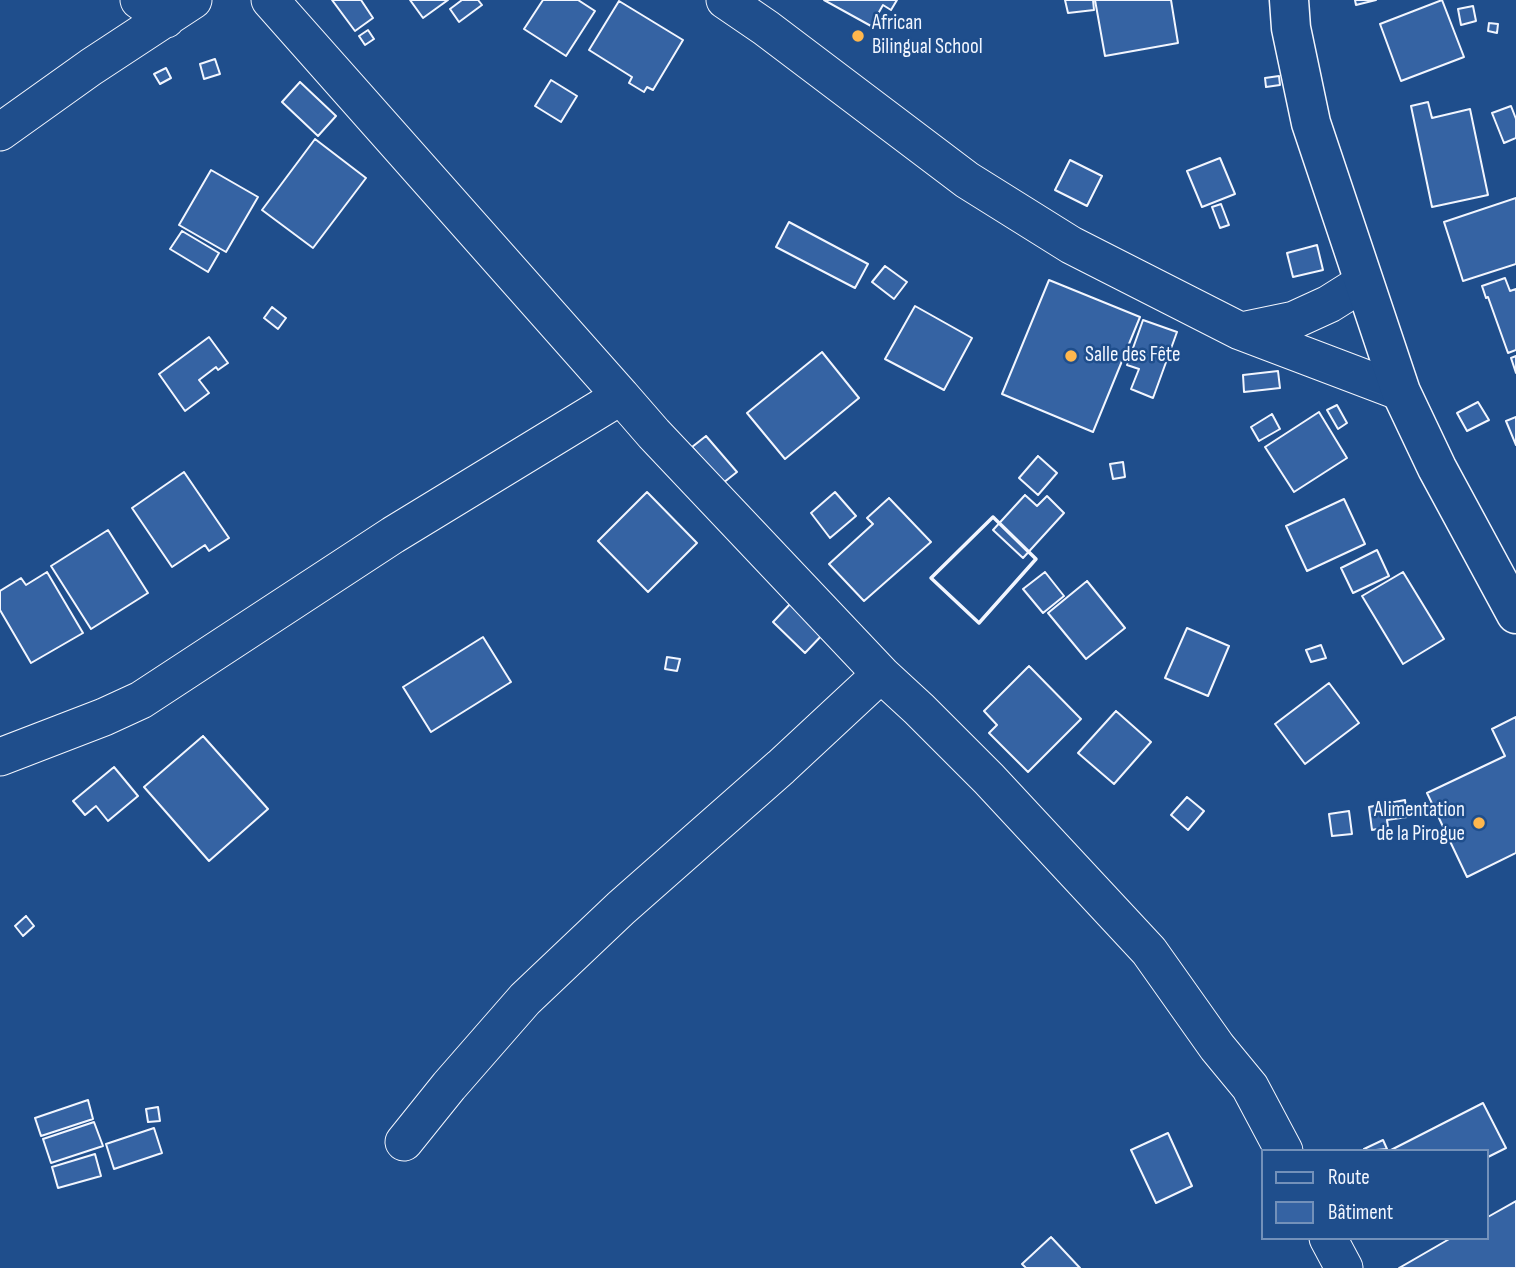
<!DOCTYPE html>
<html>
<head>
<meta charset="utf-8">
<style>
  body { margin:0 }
  #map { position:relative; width:1516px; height:1268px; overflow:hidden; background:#1f4e8c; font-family:"Sofia Sans Condensed",sans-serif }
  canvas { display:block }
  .legend { position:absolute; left:1261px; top:1149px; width:228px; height:91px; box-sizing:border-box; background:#1f4e8c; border:2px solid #7391ba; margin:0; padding:9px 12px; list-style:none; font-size:21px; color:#f2f6ff }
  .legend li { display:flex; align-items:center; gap:14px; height:35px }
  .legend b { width:35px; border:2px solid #7391ba }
</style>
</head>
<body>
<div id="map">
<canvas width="1516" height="1268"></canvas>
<ul class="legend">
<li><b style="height:9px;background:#1f4e8c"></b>Route</li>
<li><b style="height:19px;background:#3563a3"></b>Bâtiment</li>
</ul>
</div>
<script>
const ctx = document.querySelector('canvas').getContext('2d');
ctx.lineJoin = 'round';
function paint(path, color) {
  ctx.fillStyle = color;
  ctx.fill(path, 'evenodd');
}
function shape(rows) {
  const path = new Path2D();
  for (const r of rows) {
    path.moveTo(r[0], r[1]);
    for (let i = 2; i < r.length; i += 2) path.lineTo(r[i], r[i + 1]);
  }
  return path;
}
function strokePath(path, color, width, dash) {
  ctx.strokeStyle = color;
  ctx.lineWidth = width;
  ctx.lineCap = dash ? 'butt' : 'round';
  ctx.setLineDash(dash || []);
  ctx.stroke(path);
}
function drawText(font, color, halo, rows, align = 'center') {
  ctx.font = font + ' "Sofia Sans Condensed",sans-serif';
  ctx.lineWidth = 5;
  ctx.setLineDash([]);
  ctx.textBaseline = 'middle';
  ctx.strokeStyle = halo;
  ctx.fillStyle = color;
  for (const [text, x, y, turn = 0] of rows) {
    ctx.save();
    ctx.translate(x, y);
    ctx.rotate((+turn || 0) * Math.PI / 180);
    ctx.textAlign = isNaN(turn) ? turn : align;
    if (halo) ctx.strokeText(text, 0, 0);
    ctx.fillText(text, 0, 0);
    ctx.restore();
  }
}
const building = shape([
  [332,0,361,0,373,18,355,31,332,0],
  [410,0,448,0,423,18,410,0],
  [462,0,478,0,482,5,459,22,450,9,462,0],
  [543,0,578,0,595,11,566,56,524,29,543,0],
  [824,0,897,0,891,10,883,5,871,26,824,0],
  [1065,0,1093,0,1094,10,1068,13,1065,0],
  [1095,0,1171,0,1178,43,1105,56,1095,0],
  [1355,0,1376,0,1356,5,1355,0],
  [1442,0,1464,57,1401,81,1380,24,1442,0],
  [619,1,683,40,653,90,647,87,644,92,629,83,632,77,589,50,619,1],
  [1473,6,1476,21,1461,25,1458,9,1473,6],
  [1489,23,1498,24,1497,33,1488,31,1489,23],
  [368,30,374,39,365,45,359,36,368,30],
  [215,59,220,74,204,79,200,64,215,59],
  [166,68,171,78,160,84,154,74,166,68],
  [1279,76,1280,85,1266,87,1265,78,1279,76],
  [551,80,577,96,561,122,535,106,551,80],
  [300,82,336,116,318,136,282,102,300,82],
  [1428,102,1432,118,1470,109,1488,195,1432,207,1411,106,1428,102],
  [1511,106,1516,119,1516,138,1504,143,1492,113,1511,106],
  [315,139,366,178,313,248,262,210,315,139],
  [1220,158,1235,194,1202,207,1187,171,1220,158],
  [1070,160,1102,176,1087,206,1055,190,1070,160],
  [211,170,258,197,226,252,179,225,211,170],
  [1516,198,1516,264,1463,281,1444,222,1516,198],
  [1221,204,1229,225,1220,228,1212,207,1221,204],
  [789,222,868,264,855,288,776,247,789,222],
  [182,231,219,253,208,272,170,249,182,231],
  [1317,245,1323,270,1293,277,1287,253,1317,245],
  [885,266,907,282,894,299,872,282,885,266],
  [1505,278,1510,291,1516,289,1516,350,1508,353,1488,297,1486,298,1482,286,1505,278],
  [1049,280,1140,317,1093,432,1002,394,1049,280],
  [915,306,972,338,944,390,885,359,915,306],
  [272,307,286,318,278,329,264,318,272,307],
  [1143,320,1177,332,1153,398,1131,389,1139,369,1127,365,1143,320],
  [209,337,228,363,218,370,216,367,199,380,209,393,185,411,159,374,209,337],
  [822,352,859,398,785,459,747,413,822,352],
  [1516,356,1516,373,1511,358,1516,356],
  [1278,371,1280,388,1244,392,1243,375,1278,371],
  [1478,402,1489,420,1467,431,1457,413,1478,402],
  [1337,405,1347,423,1338,429,1327,410,1337,405],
  [1319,412,1347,458,1294,492,1265,447,1319,412],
  [1272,414,1280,429,1259,441,1251,427,1272,414],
  [1516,417,1516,445,1506,421,1516,417],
  [706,436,737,472,723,483,692,447,706,436],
  [1038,456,1057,473,1038,495,1019,478,1038,456],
  [1123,462,1125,477,1113,479,1110,464,1123,462],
  [184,472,229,538,209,551,205,545,172,567,132,508,184,472],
  [647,492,697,543,648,592,598,541,647,492],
  [835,492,856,516,830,538,811,513,835,492],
  [1025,495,1037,506,1047,496,1064,513,1023,558,993,530,1025,495],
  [889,498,931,542,864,601,829,564,873,524,867,518,889,498],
  [1344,499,1365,544,1307,571,1286,526,1344,499],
  [108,530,148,593,91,629,51,566,108,530],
  [1377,550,1389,576,1353,593,1341,568,1377,550],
  [47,572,83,633,31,663,0,610,0,591,21,578,26,585,47,572],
  [1045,572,1064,596,1043,613,1023,589,1045,572],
  [1403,572,1444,639,1403,664,1362,596,1403,572],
  [1087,581,1125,628,1086,659,1048,613,1087,581],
  [792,602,824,633,805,653,773,622,792,602],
  [1187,628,1229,646,1208,696,1165,678,1187,628],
  [483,637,511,682,431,732,403,687,483,637],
  [1321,645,1326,658,1311,662,1306,650,1321,645],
  [667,657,680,659,677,671,665,669,667,657],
  [1029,666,1081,719,1028,772,989,733,997,725,984,711,1029,666],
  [1329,683,1359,723,1305,764,1275,724,1329,683],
  [1116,711,1151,742,1114,784,1078,753,1116,711],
  [1516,717,1516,853,1467,877,1427,793,1505,756,1492,729,1516,717],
  [203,736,268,809,209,861,144,787,203,736],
  [114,767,138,796,108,821,96,806,85,815,73,801,114,767],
  [1187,797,1204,811,1188,830,1171,815,1187,797],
  [1405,800,1407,817,1387,820,1388,827,1372,830,1369,807,1405,800],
  [1349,811,1352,834,1332,836,1329,814,1349,811],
  [26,916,34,926,23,936,15,926,26,916],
  [88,1100,93,1119,41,1136,35,1118,88,1100],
  [1483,1103,1506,1148,1486,1158,1486,1151,1389,1151,1483,1103],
  [158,1107,160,1121,148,1122,146,1109,158,1107],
  [94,1122,103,1146,51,1163,43,1139,94,1122],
  [154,1128,162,1153,114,1169,106,1144,154,1128],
  [1168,1133,1192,1186,1156,1203,1131,1150,1168,1133],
  [1383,1140,1387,1149,1365,1151,1364,1149,1383,1140],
  [95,1154,101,1176,58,1188,52,1167,95,1154],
  [1516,1201,1516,1268,1399,1268,1451,1238,1486,1238,1486,1218,1516,1201],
  [1051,1237,1080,1268,1026,1268,1022,1264,1051,1237]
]);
paint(building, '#3563a3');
strokePath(building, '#f2f6ff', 2);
const minor = shape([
  [139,0,166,19],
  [270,0,621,396],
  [725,0,766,28,967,180,1071,245,1240,331,1401,392],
  [0,132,91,67,193,0],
  [1241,331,1294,320,1329,304,1364,282],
  [0,757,104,717,141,700,393,535,621,396,654,434,881,674],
  [404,1142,449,1086,525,999,621,908,781,767,881,674,919,709,989,779,1149,951,1217,1047,1250,1087,1284,1151],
  [1328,1238,1344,1268]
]);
const major = shape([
  [1289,0,1291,28,1311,123,1401,392,1437,468,1516,614]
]);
strokePath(minor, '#f2f6ff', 39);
strokePath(major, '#f2f6ff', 41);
strokePath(minor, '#1f4e8c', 37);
strokePath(major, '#1f4e8c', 38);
strokePath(shape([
  [993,517,1036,559,979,623,931,578,993,517]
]), '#f2f6ff', 3.5);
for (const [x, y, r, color] of [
  [858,36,7,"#ffb74d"],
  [1071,356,7,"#ffb74d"],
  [1479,823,7,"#ffb74d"]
]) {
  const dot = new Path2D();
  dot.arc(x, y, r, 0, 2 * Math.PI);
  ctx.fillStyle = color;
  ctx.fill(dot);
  strokePath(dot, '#1f4e8c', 2.5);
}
drawText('21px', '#f2f6ff', '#1f4e8c', [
  ["African",872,24],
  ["Bilingual School",872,48],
  ["Salle des Fête",1085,356],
  ["Alimentation",1465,811,"right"],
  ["de la Pirogue",1465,835,"right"]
], 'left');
</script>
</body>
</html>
